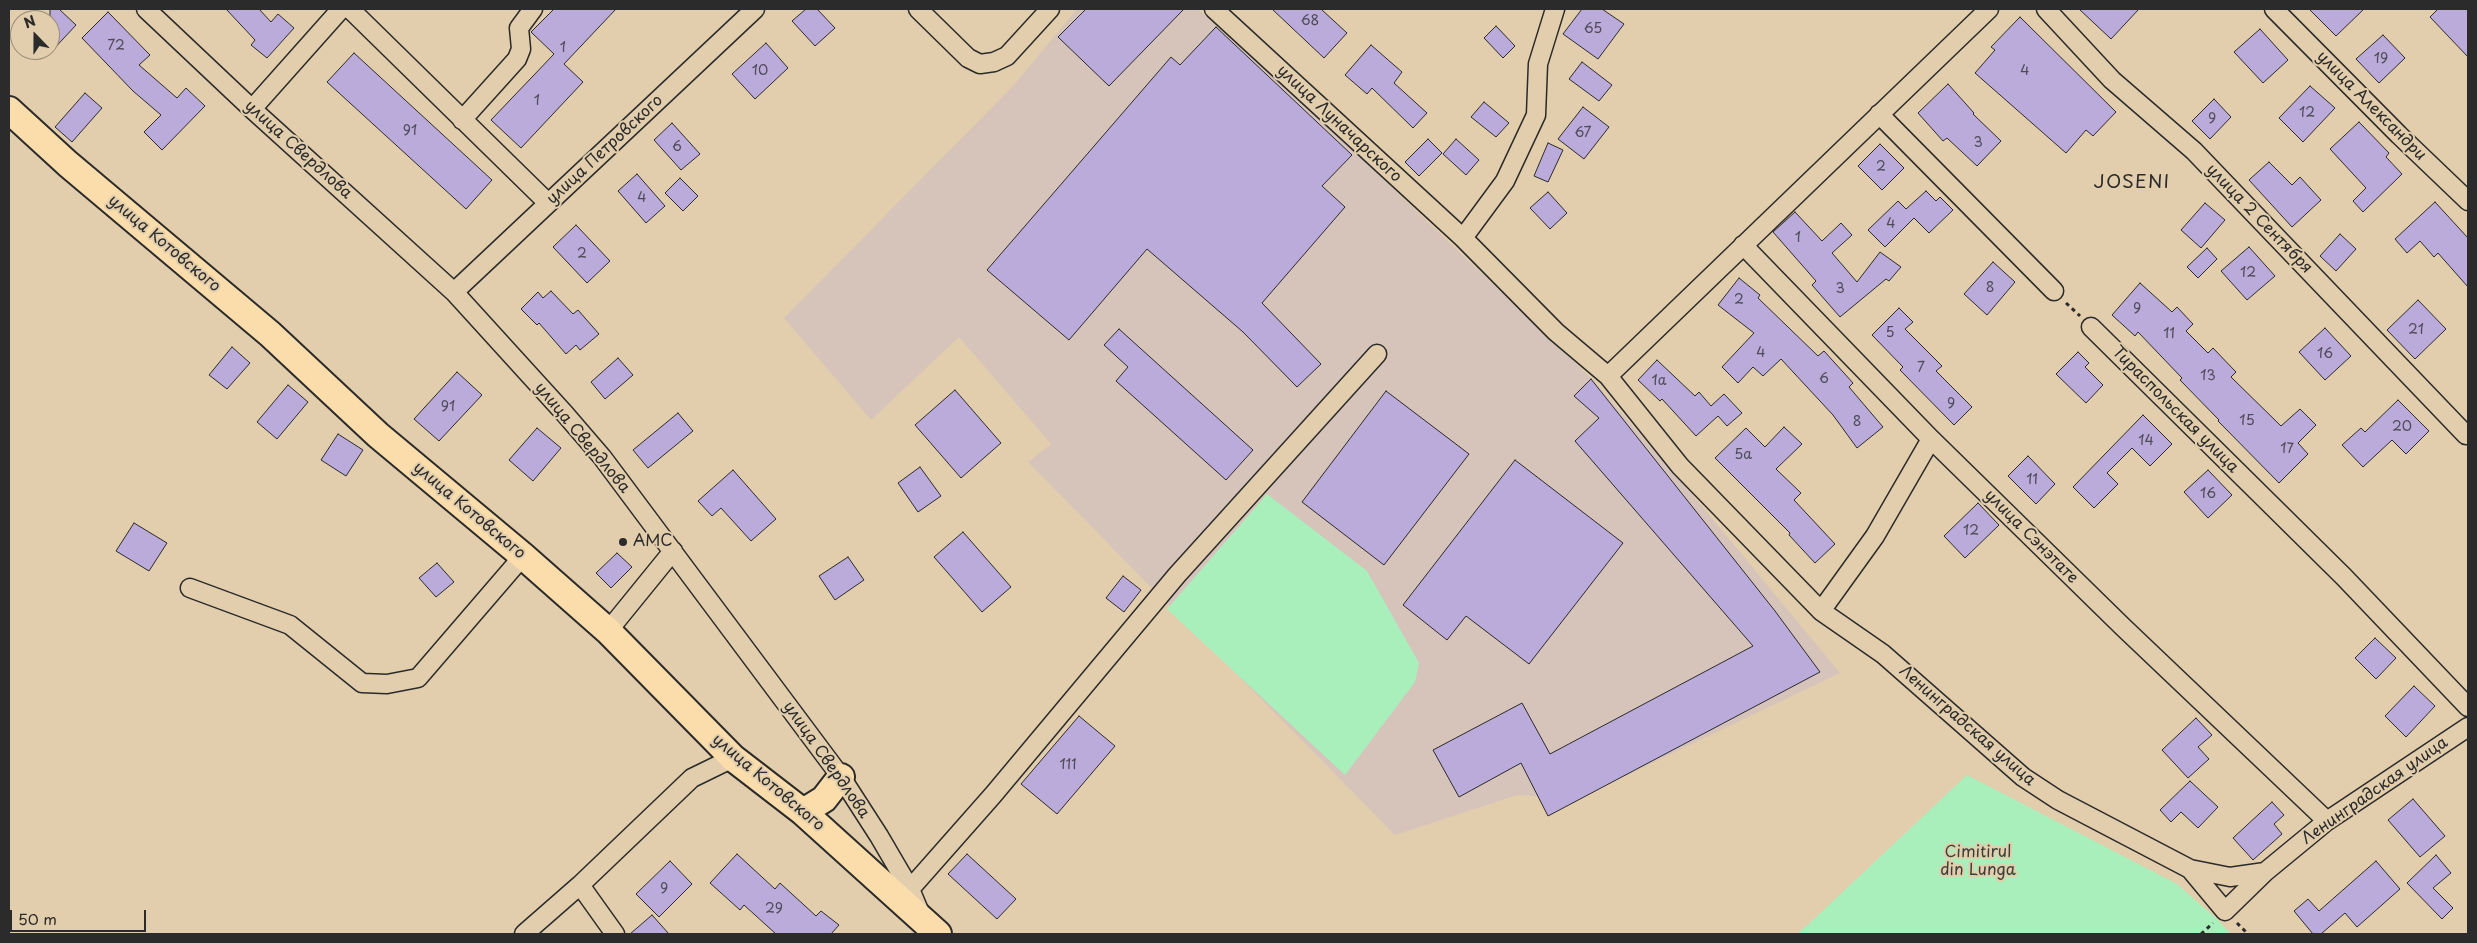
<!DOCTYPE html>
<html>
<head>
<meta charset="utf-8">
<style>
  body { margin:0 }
  #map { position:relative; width:2477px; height:943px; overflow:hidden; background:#e2ceac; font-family:"Playpen Sans",sans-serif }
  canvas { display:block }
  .frame { position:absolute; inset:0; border:10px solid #2b2b2b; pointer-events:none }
  .north { position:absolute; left:10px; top:10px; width:50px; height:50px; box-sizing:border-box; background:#e2ceac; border:1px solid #998d78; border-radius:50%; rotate:338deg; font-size:14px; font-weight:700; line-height:20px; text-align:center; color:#2b2b2b }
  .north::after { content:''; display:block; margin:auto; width:18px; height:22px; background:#2b2b2b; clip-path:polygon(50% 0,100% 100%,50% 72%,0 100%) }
  .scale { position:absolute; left:10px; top:910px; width:136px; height:22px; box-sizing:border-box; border:2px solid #2b2b2b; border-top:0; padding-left:6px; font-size:15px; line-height:18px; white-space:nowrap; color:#2b2b2b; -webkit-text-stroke:4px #e2ceac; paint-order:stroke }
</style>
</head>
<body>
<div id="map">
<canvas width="2477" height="943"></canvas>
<div class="frame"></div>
<div class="north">N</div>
<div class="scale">50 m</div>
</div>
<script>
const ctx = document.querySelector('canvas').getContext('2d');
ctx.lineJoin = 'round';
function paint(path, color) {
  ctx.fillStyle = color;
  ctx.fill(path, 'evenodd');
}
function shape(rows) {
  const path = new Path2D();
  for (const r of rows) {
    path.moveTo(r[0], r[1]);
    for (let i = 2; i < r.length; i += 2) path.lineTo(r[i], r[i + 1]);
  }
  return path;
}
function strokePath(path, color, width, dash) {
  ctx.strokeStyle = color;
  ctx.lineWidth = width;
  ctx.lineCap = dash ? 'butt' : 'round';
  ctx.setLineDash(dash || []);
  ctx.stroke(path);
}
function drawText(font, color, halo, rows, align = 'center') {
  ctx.font = font + ' "Playpen Sans",sans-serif';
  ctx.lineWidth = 4;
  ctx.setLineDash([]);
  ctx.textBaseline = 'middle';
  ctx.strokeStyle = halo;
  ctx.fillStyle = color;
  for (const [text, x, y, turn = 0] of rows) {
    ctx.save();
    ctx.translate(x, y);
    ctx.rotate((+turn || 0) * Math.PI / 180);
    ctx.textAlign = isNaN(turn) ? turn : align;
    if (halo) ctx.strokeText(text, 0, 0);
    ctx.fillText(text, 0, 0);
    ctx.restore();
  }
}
paint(shape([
  [1077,9,1198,9,1362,159,1592,379,1701,505,1840,673,1577,799,1517,795,1395,835,1028,462,1051,444,959,337,871,420,784,318,1013,86]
]), '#d6c4ba');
paint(shape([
  [1267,494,1367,571,1419,663,1415,682,1345,775,1167,609],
  [1967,775,2177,884,2218,920,2231,934,1798,934]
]), '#a9efbb');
const building = shape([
  [50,9,59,9,76,25,50,53,50,9],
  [226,9,259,9,271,22,278,14,294,28,267,58,251,45,255,40,226,9],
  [554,9,616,9,564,64,583,82,521,148,491,120,554,54,531,32,554,9],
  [806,9,817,9,835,28,815,46,792,21,806,9],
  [1086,9,1184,9,1109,86,1058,37,1086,9],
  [1272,9,1321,9,1347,33,1324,58,1272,9],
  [1582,9,1602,9,1624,24,1598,59,1563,34,1582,9],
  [2079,9,2139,9,2111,39,2079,9],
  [2309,9,2364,9,2336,36,2309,9],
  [2438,9,2468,9,2468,57,2430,17,2438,9],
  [108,12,150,55,139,65,177,98,186,88,205,106,162,150,144,132,161,115,133,91,82,38,108,12],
  [2020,17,2116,112,2093,136,2086,130,2066,153,1975,73,1995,50,1991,47,2020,17],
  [1496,26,1515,46,1503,58,1484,38,1496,26],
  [1216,27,1352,155,1322,186,1345,207,1262,303,1321,364,1297,387,1243,332,1147,249,1069,340,987,270,1171,57,1180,65,1216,27],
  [2260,29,2288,60,2263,83,2234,52,2260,29],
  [2383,35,2405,58,2379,83,2356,59,2383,35],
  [766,43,788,68,755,99,732,74,766,43],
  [1371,45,1402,72,1394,83,1427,113,1413,128,1372,88,1367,94,1345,75,1371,45],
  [354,53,492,180,466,209,327,82,354,53],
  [1582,62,1612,85,1599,101,1569,79,1582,62],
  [1948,84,1974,113,1973,114,2001,141,1977,166,1947,138,1943,141,1918,113,1948,84],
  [2310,86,2335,108,2303,142,2279,118,2310,86],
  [85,93,102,108,72,142,55,127,85,93],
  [2214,99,2231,117,2210,139,2192,121,2214,99],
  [1484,102,1509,123,1496,137,1471,117,1484,102],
  [1583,107,1609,127,1584,159,1558,139,1583,107],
  [2359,122,2389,153,2386,157,2402,174,2363,212,2353,201,2366,188,2330,149,2359,122],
  [672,123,700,154,681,170,654,140,672,123],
  [1428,139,1442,153,1419,176,1405,162,1428,139],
  [1456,139,1479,160,1466,175,1443,154,1456,139],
  [1548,143,1563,150,1548,182,1534,176,1548,143],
  [1880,144,1904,168,1882,190,1858,166,1880,144],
  [2269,162,2292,185,2300,177,2321,200,2292,227,2249,180,2269,162],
  [637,174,665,206,646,223,618,191,637,174],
  [680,178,698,196,683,211,665,193,680,178],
  [1926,191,1936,201,1940,197,1953,210,1929,233,1914,218,1885,247,1868,230,1898,201,1906,209,1926,191],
  [1548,192,1567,213,1550,229,1530,208,1548,192],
  [2435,202,2468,238,2468,287,2438,253,2434,257,2420,241,2407,253,2395,239,2435,202],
  [2205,203,2225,220,2201,248,2181,230,2205,203],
  [1795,212,1822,241,1841,223,1852,235,1832,253,1857,282,1880,252,1901,267,1889,281,1886,279,1840,317,1812,285,1816,281,1773,232,1795,212],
  [576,225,610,261,587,283,553,247,576,225],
  [2340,234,2356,249,2336,271,2320,256,2340,234],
  [2249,247,2275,276,2247,300,2221,271,2249,247],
  [2207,248,2217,259,2198,278,2187,267,2207,248],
  [1993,262,2015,282,1987,315,1964,294,1993,262],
  [1739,278,1760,295,1758,298,1818,356,1824,351,1853,383,1849,387,1883,427,1857,448,1833,415,1781,359,1763,376,1753,367,1738,383,1722,367,1754,333,1718,305,1739,278],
  [2140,283,2172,312,2177,307,2193,324,2186,331,2208,353,2213,348,2236,372,2231,377,2281,426,2300,409,2316,425,2298,443,2308,454,2279,483,2218,421,2219,420,2180,380,2182,378,2138,332,2135,336,2112,315,2140,283],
  [551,291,573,314,578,310,599,334,580,350,576,345,566,354,539,323,537,325,521,309,538,292,543,298,551,291],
  [2418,300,2446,329,2415,359,2387,330,2418,300],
  [1899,308,1913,322,1905,329,1942,366,1936,371,1972,407,1954,425,1900,370,1903,367,1872,335,1899,308],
  [2325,328,2351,356,2325,380,2299,352,2325,328],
  [1119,329,1253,450,1226,480,1116,381,1128,367,1104,345,1119,329],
  [232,347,250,363,227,389,209,375,232,347],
  [2078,352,2089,363,2085,367,2103,385,2086,403,2056,374,2078,352],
  [618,358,633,375,605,399,591,382,618,358],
  [1657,360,1695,396,1699,392,1711,406,1724,394,1742,413,1727,426,1718,416,1696,436,1662,399,1660,401,1638,380,1657,360],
  [457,372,482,395,439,441,414,419,457,372],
  [1591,379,1775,611,1820,672,1548,816,1521,763,1459,797,1433,750,1522,703,1550,754,1753,646,1575,441,1599,418,1574,396,1591,379],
  [288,385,308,402,277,439,257,422,288,385],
  [955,390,1001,443,961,478,915,425,955,390],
  [1386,391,1469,454,1384,565,1302,502,1386,391],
  [2398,400,2429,431,2406,454,2392,440,2363,467,2342,445,2361,428,2365,432,2398,400],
  [678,413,693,431,648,468,633,450,678,413],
  [2143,415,2172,444,2150,466,2132,448,2107,473,2118,484,2094,508,2073,487,2143,415],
  [1784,427,1802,444,1776,469,1801,493,1794,500,1835,544,1815,563,1789,535,1790,533,1715,458,1746,428,1765,447,1784,427],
  [537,428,561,448,533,481,509,460,537,428],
  [338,434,363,450,346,476,321,460,338,434],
  [2028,456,2055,484,2036,504,2008,476,2028,456],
  [1515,460,1623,543,1529,664,1466,616,1447,640,1403,605,1515,460],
  [920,467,941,496,918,512,898,483,920,467],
  [733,470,776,519,751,541,721,508,712,516,698,501,733,470],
  [2208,470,2232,495,2208,518,2184,492,2208,470],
  [1978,503,1999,525,1965,558,1944,536,1978,503],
  [134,523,167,543,149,571,116,551,134,523],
  [963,532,1011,587,982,612,934,557,963,532],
  [617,553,632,567,611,588,596,573,617,553],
  [848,557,864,580,835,600,819,576,848,557],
  [437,563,454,582,436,597,419,578,437,563],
  [1123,576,1141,590,1124,612,1106,598,1123,576],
  [2375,638,2396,658,2376,679,2355,658,2375,638],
  [2414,686,2435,706,2406,737,2385,716,2414,686],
  [1079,716,1115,746,1057,814,1021,784,1079,716],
  [2196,718,2212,735,2198,747,2209,759,2188,778,2162,750,2196,718],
  [2190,781,2218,807,2198,828,2181,812,2171,822,2160,810,2190,781],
  [2413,799,2445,836,2420,857,2388,820,2413,799],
  [2272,802,2284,815,2274,824,2282,834,2253,860,2233,838,2272,802],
  [737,854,775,889,780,883,816,916,821,911,839,925,831,934,776,934,744,905,740,910,710,883,737,854],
  [967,854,1016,899,997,919,948,874,967,854],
  [2436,855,2451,873,2433,888,2453,908,2442,919,2407,883,2436,855],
  [670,861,692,884,659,917,636,894,670,861],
  [2376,861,2400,889,2357,927,2345,913,2321,934,2313,934,2294,911,2308,899,2319,911,2376,861],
  [652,915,669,934,630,934,652,915]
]);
paint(building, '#baabdb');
strokePath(building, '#2b2b2b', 1);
const minor = shape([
  [146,9,252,109,454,292,565,414,602,457,841,777,879,836,910,889,920,913],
  [350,9,548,203],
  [918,9,968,58,980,64,994,62,1007,56,1050,9],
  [1214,9,1463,238,1556,332,1608,376,1680,466,1821,611,1883,654,2023,777,2058,800,2190,869,2230,877,2265,872,2327,821,2468,727],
  [2046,9,2112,80,2194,151,2466,435],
  [2274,9,2399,135,2468,201],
  [252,109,341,9],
  [1879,114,2054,291],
  [462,120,517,59,521,49,519,28,533,9],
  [1463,238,1505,181,1536,115,1538,64,1555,9],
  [1743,245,1931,439,2123,627,2327,821],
  [454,292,755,9],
  [2091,327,2344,577,2468,707],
  [1608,376,1989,9],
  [190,588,290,625,362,683,387,684,418,678,523,556],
  [1821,611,1875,536,1931,439],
  [608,631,673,551],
  [2190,869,2225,911,2265,872],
  [580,885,615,934],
  [910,889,993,795,1177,575,1377,354],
  [524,934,580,885,692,778,733,758]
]);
const highway = shape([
  [9,110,68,164,270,334,378,435,523,556,608,631,733,758,803,812,938,934],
  [803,812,824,799,841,777]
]);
strokePath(minor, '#2b2b2b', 21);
strokePath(highway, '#2b2b2b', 30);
strokePath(shape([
  [2066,303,2080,316],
  [2237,923,2248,934],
  [2201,934,2213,923]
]), '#2b2b2b', 3, [4, 4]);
strokePath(minor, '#e2ceac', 18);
strokePath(highway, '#fbddab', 26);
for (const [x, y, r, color] of [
  [623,542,5,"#2b2b2b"]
]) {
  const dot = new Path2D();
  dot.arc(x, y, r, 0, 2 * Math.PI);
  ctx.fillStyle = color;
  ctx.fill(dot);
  strokePath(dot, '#e2ceac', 2);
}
drawText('14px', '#4f4b57', null, [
  ["68",1310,21],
  ["65",1593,29],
  ["72",116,46],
  ["1",563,48],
  ["19",2381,59],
  ["10",760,71],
  ["4",2025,71],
  ["1",537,101],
  ["12",2307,113],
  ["9",2212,119],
  ["91",410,131],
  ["67",1583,133],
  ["3",1978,143],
  ["6",677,147],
  ["2",1881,167],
  ["4",642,198],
  ["4",1891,224],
  ["1",1798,238],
  ["2",582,254],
  ["12",2248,273],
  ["8",1990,288],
  ["3",1840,289],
  ["2",1739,300],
  ["9",2137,309],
  ["21",2416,330],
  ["5",1890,333],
  ["11",2169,334],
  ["4",1761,353],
  ["16",2325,354],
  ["7",1921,368],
  ["13",2208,376],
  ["6",1824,379],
  ["1а",1659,381],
  ["9",1951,404],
  ["91",448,407],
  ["15",2247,421],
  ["8",1857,422],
  ["20",2402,427],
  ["14",2146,441],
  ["17",2287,449],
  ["5а",1743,455],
  ["11",2032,480],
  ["16",2208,494],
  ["12",1971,531],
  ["111",1068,765],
  ["9",664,889],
  ["29",774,909]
]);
drawText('16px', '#2b2b2b', '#e2ceac', [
  ["улица Александри",2371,106,45],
  ["улица Луначарского",1339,124,43],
  ["улица Свердлова",298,150,42],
  ["улица Петровского",605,150,-43],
  ["улица 2 Сентября",2259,219,46],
  ["улица Котовского",164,244,40],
  ["Тираспольская улица",2175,410,45],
  ["улица Свердлова",582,438,50],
  ["улица Котовского",469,511,40],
  ["улица Сэнэтате",2031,537,45],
  ["Ленинградская улица",1967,726,41],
  ["улица Свердлова",826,760,55],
  ["улица Котовского",768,783,40],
  ["Ленинградская улица",2375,791,-35]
]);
drawText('16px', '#2b2b2b', '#e2ceac', [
  ["AMC",633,542]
], 'left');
drawText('16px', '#383f39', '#e2ceac', [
  ["Cimitirul",1978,853],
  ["din Lunga",1978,871]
]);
ctx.letterSpacing = '1px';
drawText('19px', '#2b2b2b', '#e2ceac', [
  ["JOSENI",2132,183]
]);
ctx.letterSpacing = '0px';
</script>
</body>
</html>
